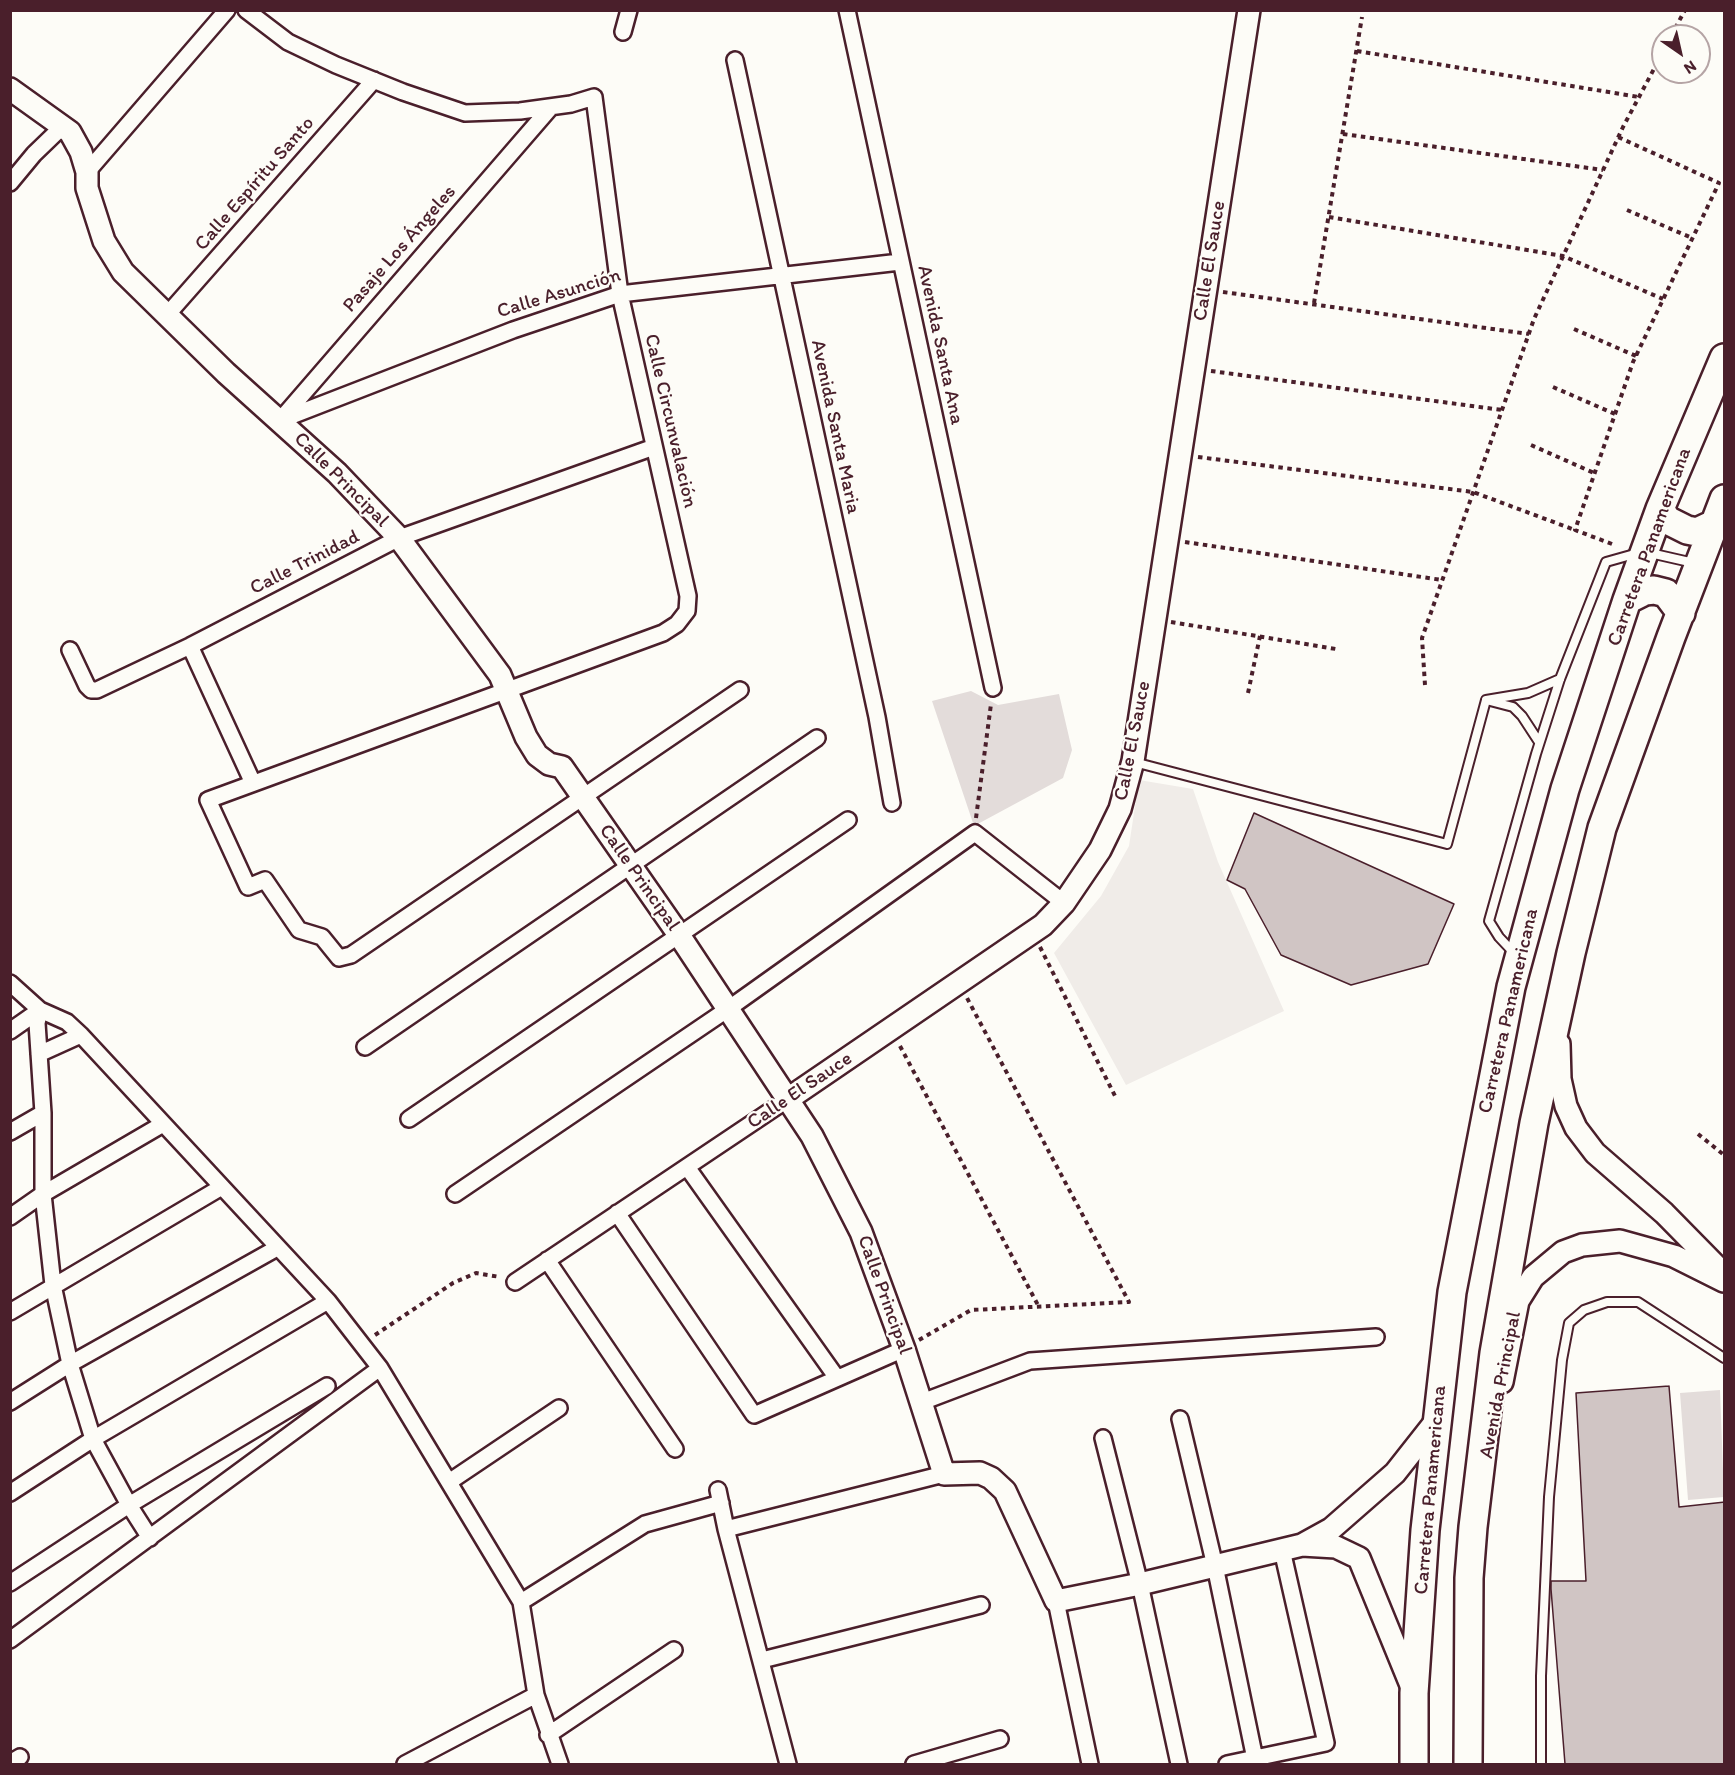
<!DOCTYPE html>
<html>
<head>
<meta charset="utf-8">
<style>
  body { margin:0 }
  #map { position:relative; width:1735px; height:1775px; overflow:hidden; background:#fdfcf7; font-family:Itim,sans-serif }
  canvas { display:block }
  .frame { position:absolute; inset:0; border:12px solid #4a1f2b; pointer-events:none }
  .north { position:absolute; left:1651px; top:24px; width:60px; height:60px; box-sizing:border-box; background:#fdfcf7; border:2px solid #b5a4a5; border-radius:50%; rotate:146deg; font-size:16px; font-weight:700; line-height:24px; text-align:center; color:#4a1f2b }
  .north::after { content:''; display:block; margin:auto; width:21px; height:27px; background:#4a1f2b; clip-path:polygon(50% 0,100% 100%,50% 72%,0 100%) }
</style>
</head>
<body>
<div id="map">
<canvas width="1735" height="1775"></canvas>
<div class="frame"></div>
<div class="north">N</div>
</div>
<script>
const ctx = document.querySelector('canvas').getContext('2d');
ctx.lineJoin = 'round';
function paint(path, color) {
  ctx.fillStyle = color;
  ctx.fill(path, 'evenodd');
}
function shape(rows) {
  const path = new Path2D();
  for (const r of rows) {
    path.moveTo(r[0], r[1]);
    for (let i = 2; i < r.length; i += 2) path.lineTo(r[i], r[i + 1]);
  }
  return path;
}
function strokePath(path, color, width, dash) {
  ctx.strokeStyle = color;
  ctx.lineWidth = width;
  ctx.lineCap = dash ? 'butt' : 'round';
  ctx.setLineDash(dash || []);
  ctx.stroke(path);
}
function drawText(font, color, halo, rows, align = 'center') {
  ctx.font = font + ' Itim,sans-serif';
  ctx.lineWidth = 4.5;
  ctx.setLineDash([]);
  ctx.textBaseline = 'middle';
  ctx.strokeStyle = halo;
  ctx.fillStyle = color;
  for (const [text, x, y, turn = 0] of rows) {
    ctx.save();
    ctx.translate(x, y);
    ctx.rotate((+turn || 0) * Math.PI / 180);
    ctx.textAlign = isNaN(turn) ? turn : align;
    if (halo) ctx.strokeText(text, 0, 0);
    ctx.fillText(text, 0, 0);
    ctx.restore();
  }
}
paint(shape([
  [1139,780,1193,789,1218,862,1284,1011,1126,1085,1054,953,1101,896,1129,846]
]), '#f0ece8');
paint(shape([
  [971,691,998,705,1059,694,1072,750,1063,778,974,826,932,701],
  [1720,1390,1724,1497,1688,1500,1680,1393]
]), '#e3dcda');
const building = shape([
  [1254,813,1454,904,1428,964,1351,985,1281,955,1245,889,1227,880,1254,813],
  [1669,1386,1679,1507,1725,1502,1725,1764,1565,1764,1551,1589,1551,1581,1586,1581,1576,1393,1669,1386]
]);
paint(building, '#d0c5c4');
strokePath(building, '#4a1f2b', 1.5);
const lane = shape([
  [1650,553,1694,563],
  [1486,700,1528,693,1560,679],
  [1490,701,1513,707,1522,716,1539,742],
  [1134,762,1447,844,1486,700],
  [1515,954,1499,937,1489,921,1536,754,1560,679,1606,562,1638,553],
  [1541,1764,1541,1676,1549,1497,1562,1360,1569,1323,1584,1310,1607,1302,1638,1302,1724,1358]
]);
const street = shape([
  [246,10,288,42,336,65,403,92,465,113,520,111,571,104,594,97,620,294,688,596,687,611,677,624,663,633,208,800,248,887,265,880,299,930,322,937,339,958,351,955,740,690],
  [847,10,993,688],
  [623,32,629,10],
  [735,60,877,717,892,803],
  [87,172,227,10],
  [10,183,34,154,63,126],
  [167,315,374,80],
  [282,418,551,107],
  [281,420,513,330,620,294,900,262],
  [190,646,253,783],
  [70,650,87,686,91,690,97,690,190,646,399,538,654,447],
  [10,983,40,1010,37,1023,43,1113,43,1194,53,1285,70,1364,93,1439,129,1505,150,1538],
  [10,1031,40,1010,67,1022,81,1035,328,1301,380,1368,521,1602,536,1695,560,1764],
  [365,1047,817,738],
  [39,1054,81,1035],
  [409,1119,848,820],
  [10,1132,43,1113],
  [687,1167,837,1378],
  [455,1194,728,1009,975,833,1064,903],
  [617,1213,754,1415,904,1349],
  [10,1217,43,1194,163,1124],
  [547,1260,675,1449],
  [515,1282,788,1099],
  [10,1312,220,1188],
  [10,1402,70,1364,277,1248],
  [922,1402,1030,1361,1376,1337],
  [1180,1419,1215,1566,1255,1759],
  [1103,1438,1140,1584,1179,1764],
  [449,1482,559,1408],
  [718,1490,726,1529,788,1764],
  [10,1493,93,1439,328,1301],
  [726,1529,944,1474],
  [10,1583,129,1505,327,1386],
  [1056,1601,1090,1764],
  [521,1602,645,1524,721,1503],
  [10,1640,380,1368],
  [762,1660,981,1605],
  [548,1735,674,1650],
  [10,1763,20,1757],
  [405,1764,536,1695],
  [914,1764,1000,1739],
  [1227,1764,1326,1743,1282,1550]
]);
const secondary = shape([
  [10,89,70,132,81,152,87,172,87,188,104,241,123,272,226,373,337,473,399,538,500,675,526,737,537,755,549,764,562,767,679,935,812,1136,861,1232,904,1349,944,1474,980,1473,991,1478,1005,1491,1056,1601,1140,1584,1302,1545,1336,1547,1359,1558,1413,1690],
  [1559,1044,1560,1079,1566,1106,1576,1128,1595,1153,1664,1213,1724,1274],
  [788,1099,1043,925,1064,903,1100,850,1120,809,1133,761,1249,10],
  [1502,1382,1518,1301,1533,1277,1563,1252,1582,1245,1620,1241,1674,1256,1724,1281],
  [1302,1545,1331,1529,1395,1473,1436,1421]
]);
const highway = shape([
  [1660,509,1667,520,1687,530,1697,532,1714,524],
  [1627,600,1645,591,1654,590,1666,593,1681,613],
  [1414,1764,1414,1693,1425,1530,1452,1292,1511,987,1565,789,1627,600,1660,509,1724,358],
  [1468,1764,1469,1578,1473,1527,1494,1353,1534,1123,1571,953,1602,828,1671,637,1724,499]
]);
strokePath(lane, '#4a1f2b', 12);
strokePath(street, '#4a1f2b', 20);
strokePath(secondary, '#4a1f2b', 26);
strokePath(highway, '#4a1f2b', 32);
strokePath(shape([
  [1671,36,1685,10],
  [1357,51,1639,97],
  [1343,134,1603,170],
  [1627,210,1692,238],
  [1329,217,1563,256,1663,299],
  [1223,292,1529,334],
  [1314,303,1362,17],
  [1574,329,1636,356],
  [1211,371,1502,410],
  [1553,387,1615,414],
  [1531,445,1594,473],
  [1198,457,1473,492,1575,530],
  [1185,542,1442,580],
  [1612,544,1575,530,1633,362,1719,183,1618,137],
  [1171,622,1336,649],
  [1425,685,1422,638,1534,319,1623,127,1663,52],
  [1248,693,1260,636],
  [976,818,991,704],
  [1040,947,1115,1096],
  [900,1046,1039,1307],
  [1698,1134,1724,1155],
  [375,1335,453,1283,476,1273,500,1277],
  [919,1340,971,1310,1129,1302,967,998]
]), '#4a1f2b', 4, [4.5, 4.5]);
strokePath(lane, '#fdfcf7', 8);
strokePath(street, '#fdfcf7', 15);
strokePath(secondary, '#fdfcf7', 21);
strokePath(highway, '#fdfcf7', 27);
drawText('20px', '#4a1f2b', '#fdfcf7', [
  ["Calle Espíritu Santo",255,184,-49],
  ["Pasaje Los Ángeles",400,249,-49],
  ["Calle El Sauce",1210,261,-81],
  ["Calle Asunción",559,294,-17],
  ["Avenida Santa Ana",940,345,78],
  ["Calle Circunvalación",670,421,77],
  ["Avenida Santa Maria",835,427,78],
  ["Calle Principal",341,480,45],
  ["Carretera Panamericana",1650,547,-70],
  ["Calle Trinidad",305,563,-27],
  ["Calle El Sauce",1133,741,-79],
  ["Calle Principal",639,878,55],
  ["Carretera Panamericana",1509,1011,-77],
  ["Calle El Sauce",800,1091,-34],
  ["Calle Principal",884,1295,70],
  ["Avenida Principal",1501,1385,-79],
  ["Carretera Panamericana",1431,1490,-85]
]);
</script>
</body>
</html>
